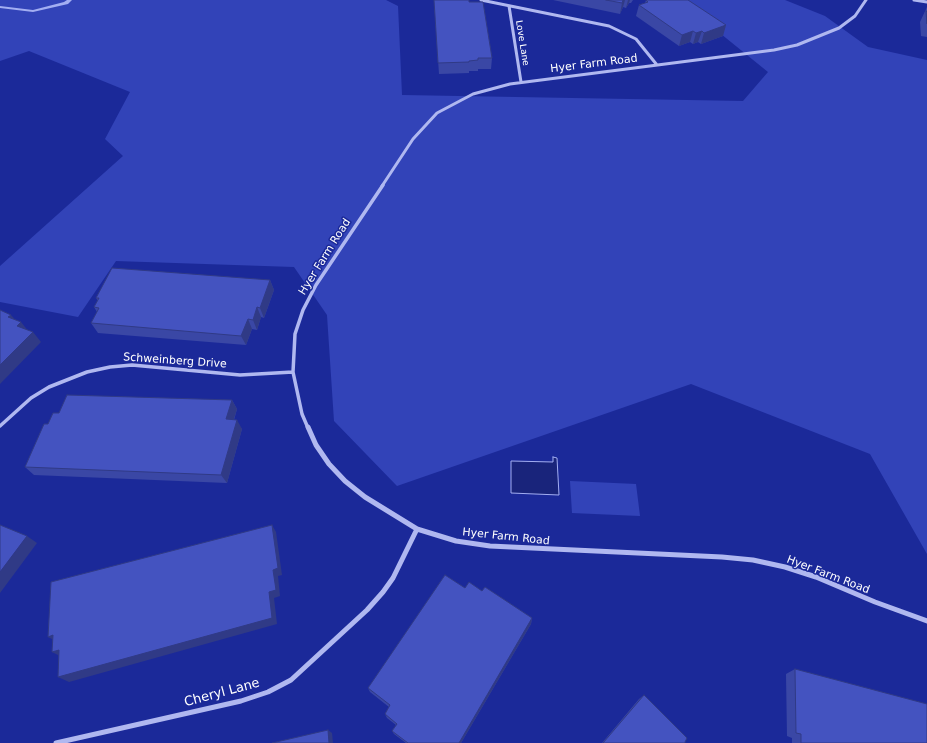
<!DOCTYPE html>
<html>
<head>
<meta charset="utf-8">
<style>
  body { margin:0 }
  canvas { display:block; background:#1b2999 }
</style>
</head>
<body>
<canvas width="927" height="743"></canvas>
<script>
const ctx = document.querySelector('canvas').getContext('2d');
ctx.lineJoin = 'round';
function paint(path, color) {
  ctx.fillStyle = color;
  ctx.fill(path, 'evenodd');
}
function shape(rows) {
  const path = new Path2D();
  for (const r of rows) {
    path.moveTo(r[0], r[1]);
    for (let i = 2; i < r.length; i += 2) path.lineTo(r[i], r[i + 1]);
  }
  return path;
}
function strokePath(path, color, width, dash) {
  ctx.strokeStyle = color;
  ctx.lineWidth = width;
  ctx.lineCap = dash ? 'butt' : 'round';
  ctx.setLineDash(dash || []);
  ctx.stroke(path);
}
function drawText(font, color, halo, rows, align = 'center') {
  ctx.font = font + ' "DejaVu Sans",sans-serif';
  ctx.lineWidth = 3;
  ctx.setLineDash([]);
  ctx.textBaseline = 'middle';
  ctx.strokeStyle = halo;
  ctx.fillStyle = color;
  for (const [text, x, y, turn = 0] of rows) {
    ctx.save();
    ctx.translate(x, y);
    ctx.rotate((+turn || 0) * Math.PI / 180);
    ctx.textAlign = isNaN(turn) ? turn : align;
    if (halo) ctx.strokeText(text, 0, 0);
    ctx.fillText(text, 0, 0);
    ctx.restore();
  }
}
paint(shape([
  [0,0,386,0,398,6,402,95,743,101,768,72,679,0,785,0,825,16,868,47,927,60,927,554,870,454,691,384,397,486,334,421,327,315,294,267,116,261,78,317,0,302,0,266,123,156,105,139,130,92,29,51,0,61],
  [570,481,636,484,640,516,572,513]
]), '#3243b8');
const water = shape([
  [553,457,557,458,559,495,511,493,511,461,553,462,553,457]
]);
paint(water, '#19247b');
strokePath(water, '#a3aef2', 1);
paint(shape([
  [67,0,72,0,68,4,33,12,0,8,0,6,33,10,64,2,67,0]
]), '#a3aef2');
strokePath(shape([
  [481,0,609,26,636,39,657,65],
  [914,0,927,2],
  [509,6,521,82],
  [382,186,413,139,437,113,473,94,510,84,774,50,797,45,839,28,855,16,866,0]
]), '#b0b8f0', 3);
strokePath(shape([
  [0,426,31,398,49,387,87,372,110,367,132,365,240,375,293,372],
  [308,428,302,414,293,372,295,334,303,310,316,285,383,185]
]), '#b0b8f0', 3.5);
strokePath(shape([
  [308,427,316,445,329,464,345,481,365,497,417,529,456,541,490,546,722,557,753,560,785,567,816,577,875,602,927,621],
  [56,743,241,701,268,692,291,680,367,610,383,592,393,578,417,529]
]), '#b0b8f0', 5);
paint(shape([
  [434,0,469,2,492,58,491,69,478,69,478,71,469,71,469,73,439,74],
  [553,0,633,0,631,3,629,3,626,8,623,7,620,14],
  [646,0,726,25,723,36,701,44,698,42,693,44,690,42,679,46,636,16,639,5,645,3],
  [927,7,927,37,921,36,920,22],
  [270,280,274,290,264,318,261,317,257,330,252,329,246,345,98,333,91,323,97,312,94,307,98,301,96,298],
  [232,400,237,409,234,420,242,429,227,483,34,475,25,467,48,424,59,413],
  [465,588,482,591,532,618,531,624,461,743,406,743,394,734,392,731,396,725,387,718,385,714,389,707,370,692,368,688],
  [795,669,927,743,792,743,792,738,787,736,786,674],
  [644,695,685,743,602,743,639,699]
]), '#3a47a5');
paint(shape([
  [623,0,625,0,623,7,620,14,622,3],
  [628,0,630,0,629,3,626,8],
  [726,25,723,36,701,44,704,33],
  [693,31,690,42,679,46,682,35],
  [702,31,698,42,693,44,696,33],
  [270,280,274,290,264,318,260,308],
  [257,307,261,317,257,330,253,320],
  [11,315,19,324,21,322,29,332,25,336,8,317],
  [248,319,252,329,246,345,241,336],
  [33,332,41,342,0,384,0,365],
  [232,400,237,409,231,428,226,419],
  [237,420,242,429,227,483,221,475],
  [272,525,276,532,282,575,278,576,280,596,274,598,277,624,69,682,58,677,269,592,273,570],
  [27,536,37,543,0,593,0,572],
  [532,618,531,624,461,743,459,743],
  [53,635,58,642,48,637],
  [59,650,62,657,52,652],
  [328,730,332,733,333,743,329,743]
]), '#303a86');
const building = shape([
  [434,0,469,0,469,2,483,2,492,58,478,58,478,60,469,61,469,62,438,63,434,0],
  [606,0,623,0,622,3,606,0],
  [646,0,688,0,726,25,704,33,702,31,696,33,693,31,682,35,639,5,648,2,646,0],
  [926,11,927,12,927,24,926,11],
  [112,268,270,280,260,308,257,307,253,320,248,319,241,336,91,323,99,308,94,307,99,298,96,298,112,268],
  [0,310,11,315,8,317,21,322,17,326,33,332,0,365,0,310],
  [67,395,232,400,226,419,237,420,221,475,25,467,44,424,48,424,53,413,59,413,67,395],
  [0,525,27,536,0,572,0,525],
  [272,525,278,568,273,570,276,590,269,592,272,618,58,677,59,650,52,652,53,635,48,637,51,582,272,525],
  [445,575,465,588,469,582,482,591,485,587,532,618,459,743,408,743,392,731,397,724,385,714,390,705,368,688,445,575],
  [795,669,927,704,927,743,801,743,801,734,796,733,795,669],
  [644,695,687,738,685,742,685,743,603,743,644,695],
  [328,730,329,743,272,743,328,730]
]);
paint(building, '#4453c0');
strokePath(building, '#303a86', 1);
drawText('9px', '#fff', '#1b2999', [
  ["Love Lane",522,43,81]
]);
drawText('11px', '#fff', '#1b2999', [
  ["Hyer Farm Road",594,64,-7],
  ["Hyer Farm Road",325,257,-58],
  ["Schweinberg Drive",175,361,4],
  ["Hyer Farm Road",506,537,6],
  ["Hyer Farm Road",828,575,21]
]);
drawText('13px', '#fff', '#1b2999', [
  ["Cheryl Lane",222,693,-15]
]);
</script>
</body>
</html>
